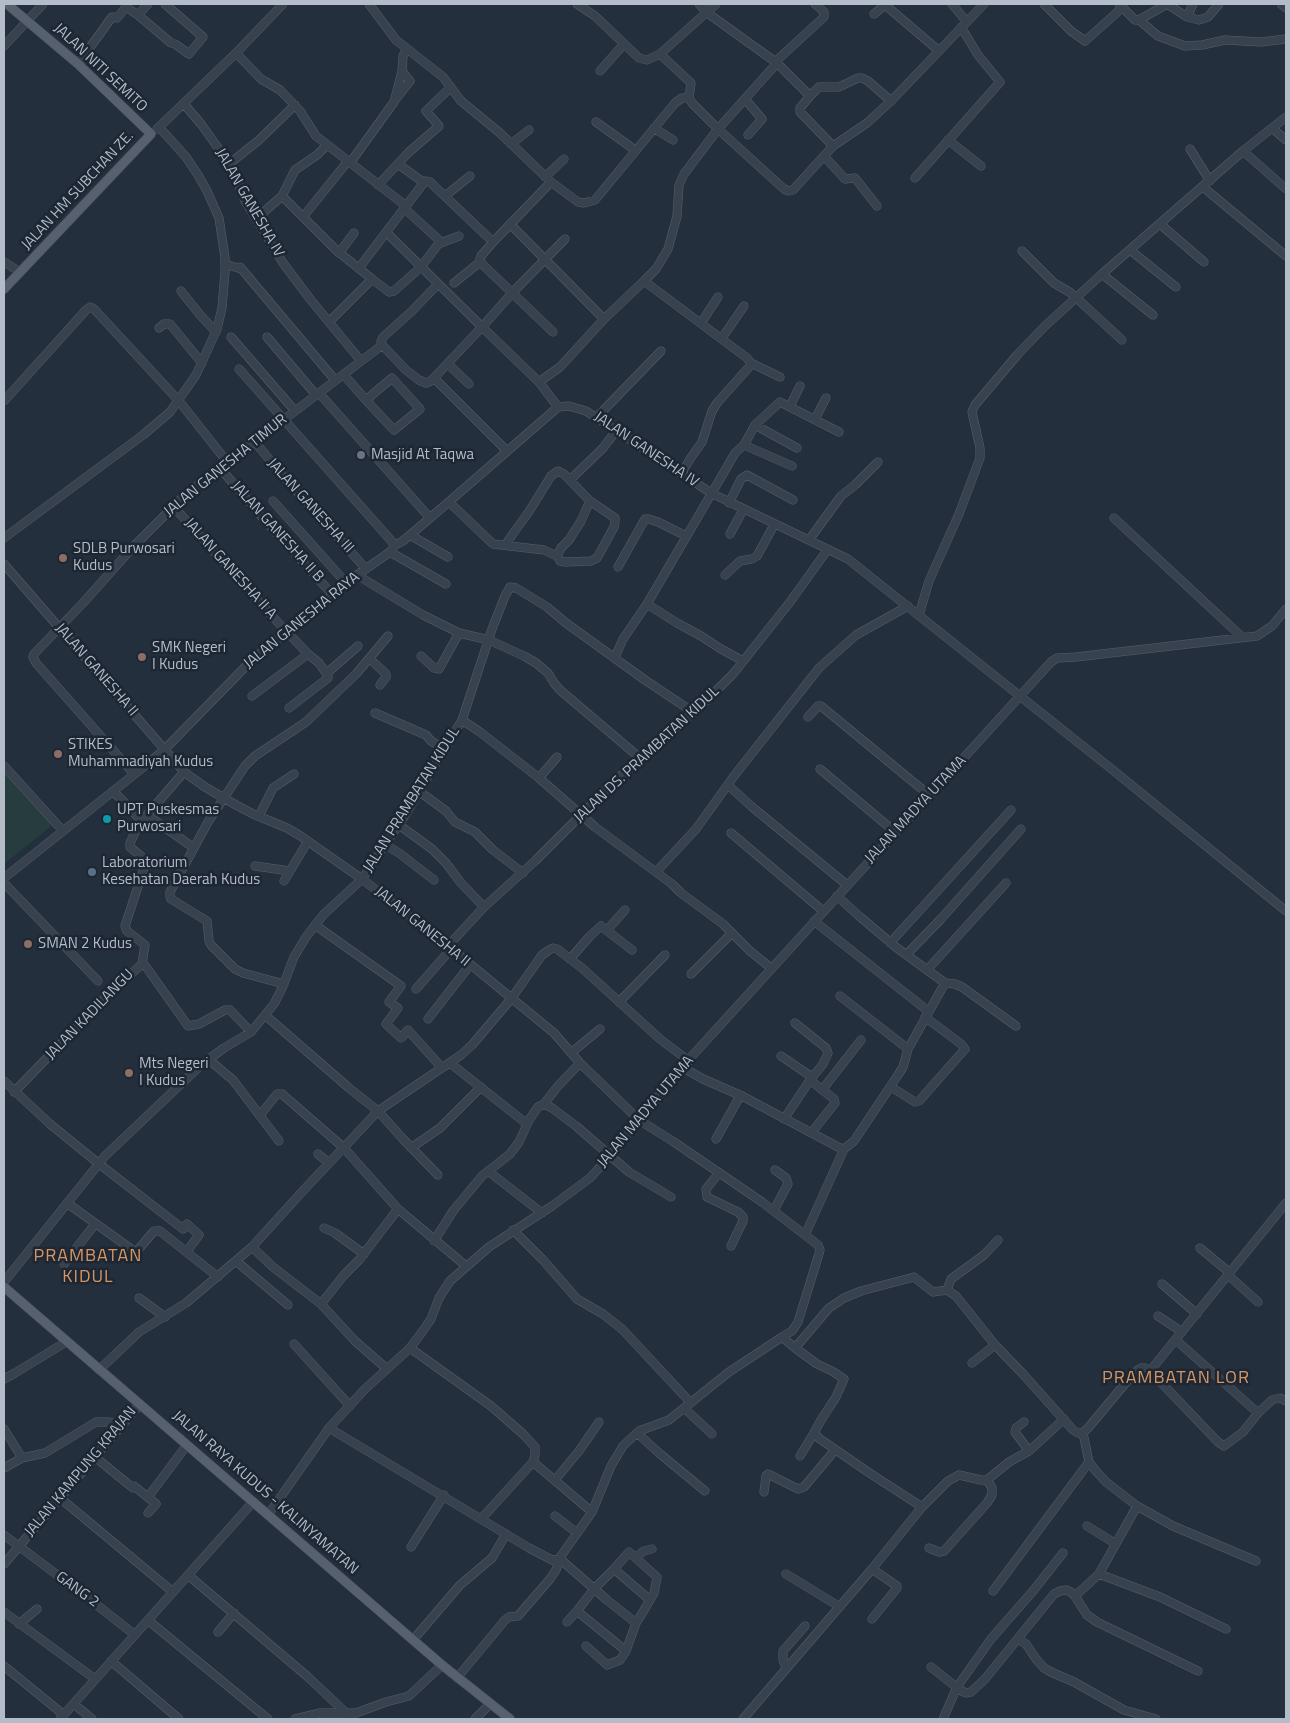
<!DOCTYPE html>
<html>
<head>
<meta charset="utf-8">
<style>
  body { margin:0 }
  #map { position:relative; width:1290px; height:1723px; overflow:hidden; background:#242f3e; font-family:"Titillium Web",sans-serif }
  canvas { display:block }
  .frame { position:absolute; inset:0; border:5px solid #b4bcc9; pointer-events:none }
</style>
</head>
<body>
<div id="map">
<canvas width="1290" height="1723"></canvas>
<div class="frame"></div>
</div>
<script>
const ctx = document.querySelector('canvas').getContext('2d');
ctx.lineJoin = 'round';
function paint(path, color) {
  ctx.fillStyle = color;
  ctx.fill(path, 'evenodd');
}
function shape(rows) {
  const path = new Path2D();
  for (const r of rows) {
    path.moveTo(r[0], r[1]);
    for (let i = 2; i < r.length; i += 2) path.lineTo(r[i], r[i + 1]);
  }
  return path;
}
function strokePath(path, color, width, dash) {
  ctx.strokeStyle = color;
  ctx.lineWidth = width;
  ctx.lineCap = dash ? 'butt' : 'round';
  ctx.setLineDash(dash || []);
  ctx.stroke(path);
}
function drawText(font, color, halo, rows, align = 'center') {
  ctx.font = font + ' "Titillium Web",sans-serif';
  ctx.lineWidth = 5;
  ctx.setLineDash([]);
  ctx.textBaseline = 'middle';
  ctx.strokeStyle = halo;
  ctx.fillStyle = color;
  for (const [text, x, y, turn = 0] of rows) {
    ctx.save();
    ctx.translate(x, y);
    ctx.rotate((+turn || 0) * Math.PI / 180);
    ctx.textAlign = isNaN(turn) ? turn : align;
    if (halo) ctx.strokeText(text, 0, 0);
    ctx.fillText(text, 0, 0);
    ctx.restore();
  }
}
paint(shape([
  [4,770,54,824,4,864]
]), '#263c3f');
const minor = shape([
  [148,4,138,15,171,43,175,44,189,54,203,37,165,4],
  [369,4,396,40,443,77,461,101,500,133,551,182,493,242,481,256,480,259,482,264,553,332],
  [577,4,595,16,639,58,647,60,660,54],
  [699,4,706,12,777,63,810,96,800,108,800,112,833,146],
  [716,4,660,54,691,83,689,98,692,103,718,129,784,189,789,191,793,190,833,146,867,123,891,101,984,4],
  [884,4,938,50],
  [952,4,966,21],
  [1044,4,1071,31,1085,41,1122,8],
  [1119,4,1135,20,1139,20,1167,4,1187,17,1199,20,1208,17,1219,4],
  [1281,4,1286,8],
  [874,14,885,5],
  [1187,17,1193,4],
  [1139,20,1158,36,1185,46,1202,45,1225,40,1261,42,1286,39],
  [4,46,43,4],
  [236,53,261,79,280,90,300,111,316,136,406,206],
  [775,62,824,17,824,12,815,4],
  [78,64,112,17,117,18,126,7,138,15],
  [600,71,624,44],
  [810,96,819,87,839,87,858,78,862,78,868,81,891,101],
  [396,99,410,81,402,71],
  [745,99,762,119,748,135],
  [184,104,201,124,226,159,235,175,245,201,283,263,310,299,361,361],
  [596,122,635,150],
  [654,128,673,140],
  [1272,128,1286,140],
  [157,129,236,53,283,4],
  [948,140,981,166],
  [511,144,529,130],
  [1190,149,1210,181],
  [1243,151,1286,189],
  [824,156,845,179,855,178,877,206],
  [350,163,394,102,402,71,403,56,407,49],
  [229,164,259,140,295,105],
  [398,164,423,182],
  [545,177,564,159],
  [915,178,1000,82,978,55,961,27],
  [551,182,578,202,584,203,595,200,675,103,682,98,689,98],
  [378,185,409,152,439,126,426,111,451,87],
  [1203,187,1286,256],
  [282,196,336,250,372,279,329,322],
  [445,196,470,176],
  [303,217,348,161],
  [257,218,282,196,295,170,317,155,327,145],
  [510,224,604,319],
  [1160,224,1204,262],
  [386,232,482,327,513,292,565,239],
  [438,244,459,236],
  [1130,250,1176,287],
  [1022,251,1054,283,1071,293,1122,340],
  [339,253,354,233],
  [4,262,20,272],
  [225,264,238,268,240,267,335,380],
  [359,268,425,181,430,182,493,242],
  [1102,274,1153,315],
  [372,279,389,292,394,291,421,267,439,243,439,240,404,208],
  [644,281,656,269,668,249,677,216,679,185,684,174,718,129,777,63],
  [454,283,480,262],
  [181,291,201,316,216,332],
  [701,323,718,297],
  [159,328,164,324,170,324,202,363],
  [231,337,295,411],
  [267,337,316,395],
  [722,338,744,306],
  [383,346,381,342,383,337,411,312,438,284],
  [751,363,780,377],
  [448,364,469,384],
  [239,369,395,545],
  [344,375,366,400,377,412,394,430,420,409,392,378,366,400],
  [434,378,507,451],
  [539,382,560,367,604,319,644,281,747,358,751,363,750,366,717,403,712,411,702,442,690,459,681,474],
  [319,393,430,518],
  [4,401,86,310,90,307,94,309,179,401,228,463],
  [790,406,800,386],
  [558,407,569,406,586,411,711,493,848,559,1114,771,1286,911],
  [597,417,661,351],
  [815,419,826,398],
  [755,425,797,448],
  [255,442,282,475,366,569],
  [744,445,792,466],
  [220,468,275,532,333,595],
  [570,480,603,448,616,431],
  [273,501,347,584],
  [449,502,493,544,544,550,557,556,561,548,569,540,581,521,590,501],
  [729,503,741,479,747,475,793,500],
  [173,506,272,616,308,654,319,663,328,676,328,678,289,708],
  [1114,518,1242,637],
  [730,534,743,510],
  [410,535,448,557],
  [4,538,143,435,170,412,196,375,217,329,222,308,225,272,225,258,219,218,207,191,198,175,186,157,159,127],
  [809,540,841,496,855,485,878,462],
  [505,545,530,510,551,476,558,471,564,474,590,501,615,518,615,521,614,527,597,558,591,561,565,562,560,561,557,556],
  [390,552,446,584],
  [4,564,184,772,205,787,236,805,253,814,287,828,299,835,362,879,448,946,554,1033,580,1063,639,1120,674,1142,762,1202,818,1245,820,1250,818,1257,798,1322,792,1331,782,1337,795,1348,829,1308,844,1298,861,1291,914,1277,933,1292,947,1290,956,1296,995,1345,1023,1374,1073,1430,1078,1433,1083,1433,1088,1428,1134,1373,1141,1368,1145,1368,1150,1371,1218,1442,1224,1446,1243,1432,1258,1413,1272,1400,1280,1398,1286,1401],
  [618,567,645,519,649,519,658,522,686,536],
  [357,575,423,615,459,633,489,640,524,656,536,663,548,673,554,683,560,690,640,758],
  [725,575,740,561,752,559,757,556,774,525],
  [647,604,677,623,701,636,721,649,743,661],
  [919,615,929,581,959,514,980,458,980,448,972,412,975,405,1018,354,1045,326,1102,274,1243,151,1286,117],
  [421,656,434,668,439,669,459,633],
  [615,657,623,639,647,604,727,467,735,453,744,445,755,425,780,402,839,432],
  [370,659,386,674,386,677,380,685],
  [327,673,358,646],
  [252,696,308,654],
  [375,713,426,735,431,741,445,749],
  [808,717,818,706,821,706,929,795],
  [462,720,480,732,539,778,595,827,672,884,681,893,723,924,750,951,771,968],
  [4,766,63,831],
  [820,769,895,832],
  [134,774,36,663,33,657,34,654,83,603,134,546,187,493,381,346,385,348,406,370,419,380,426,383,431,381,482,327,539,382,558,407],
  [539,778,557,757],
  [728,785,751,806,847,885],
  [113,791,142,821],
  [420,792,446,811,455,822,475,832,493,850,523,873],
  [147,815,194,848],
  [259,816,273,788,294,774],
  [399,825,432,849,446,863,461,883,484,907],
  [731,833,823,911],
  [386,845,399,853,434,880],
  [255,866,290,871],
  [656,872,696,829,734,776,819,668,856,635,908,606],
  [4,878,146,765,164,750,252,660,357,575,390,552,395,545,403,541,451,500,558,407],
  [284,881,308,841],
  [4,883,98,981],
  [837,896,859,916,897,948,945,983,955,984,962,987,1016,1026],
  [814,921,928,1011],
  [315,925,401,986,389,1002,398,1008,386,1024,401,1038,408,1030,442,1068],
  [607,930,625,910],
  [890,943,1011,810],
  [448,946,484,907,535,861,616,780,702,705,733,674,790,602,828,549],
  [907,954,940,920,1021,829],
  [570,959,590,936,601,926,632,950],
  [142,964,145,945,127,931,125,926,146,862,142,857,130,847,130,843,139,824,184,772],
  [927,970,1006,883],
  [691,974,732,933],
  [284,984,243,973,235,969,211,945,209,941,207,921,171,899,170,896,170,892,208,822,245,766,255,756,306,722,356,674,388,636],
  [416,989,451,949],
  [840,996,908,1049],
  [619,1002,665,955],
  [265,1015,349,1088,378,1111,403,1139,438,1175],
  [428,1019,470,965],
  [571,1053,600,1029],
  [781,1056,812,1077],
  [208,1059,233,1080,279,1141],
  [450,1063,527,1124],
  [682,1067,703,1079,742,1096,838,1147,844,1149,854,1141,898,1075,903,1067,908,1049,945,983],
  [810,1080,834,1099,835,1103,812,1132],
  [4,1081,50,1124,98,1163,183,1229,187,1224,199,1235,187,1251],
  [891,1087,915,1102,919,1101,965,1049,961,1044,925,1017],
  [822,1090,861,1040],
  [14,1092,109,994,142,964,144,964,188,1026,199,1024,225,1010,230,1010,251,1032],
  [544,1104,558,1086,580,1063],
  [260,1115,277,1094,282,1094,344,1148,398,1209,466,1266],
  [784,1119,810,1080,823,1064,828,1053,826,1048,795,1023],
  [716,1139,740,1096],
  [411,1148,440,1128,481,1087],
  [318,1154,329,1163],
  [488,1171,542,1213],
  [719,1173,706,1189,707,1197,738,1212,743,1217,743,1221,731,1246],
  [67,1203,134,1251,137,1251,154,1231,160,1231,218,1277],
  [774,1210,788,1184,786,1178,775,1170],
  [324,1228,335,1233,364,1254],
  [513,1230,543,1260,577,1299,603,1314,622,1329,691,1403],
  [805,1235,844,1149],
  [434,1241,453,1211,482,1176,510,1154,519,1142,529,1120,538,1107,544,1104,552,1108,576,1126,629,1172,671,1197],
  [252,1247,273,1267,321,1304,355,1341,387,1369],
  [1200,1248,1230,1273],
  [236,1261,288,1305],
  [64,1264,95,1224],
  [1228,1275,1258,1302],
  [4,1282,105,1156,202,1064,224,1048,251,1032,274,1004,283,986,294,957,306,937,324,914,362,879,372,864,404,817,462,720,492,629,505,596,510,587,516,588,547,607,566,623,645,680,693,712],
  [1162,1284,1197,1314],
  [947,1290,951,1279,984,1255,998,1240],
  [139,1298,165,1317],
  [321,1304,344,1275,359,1260,398,1209],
  [1158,1316,1182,1332],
  [1176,1340,1258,1413],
  [294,1344,350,1406],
  [410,1348,491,1406,523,1434,535,1447,535,1455,533,1462,592,1512],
  [795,1348,817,1364,832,1371,844,1379,836,1397,821,1420,814,1433,820,1439,871,1474,922,1507],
  [972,1363,995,1345],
  [99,1370,139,1332,186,1303,252,1247,300,1194,378,1111,461,1055,472,1045,511,999,542,955,549,950,553,948,557,949,582,968,660,1039,689,1061],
  [1150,1371,1286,1203],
  [4,1379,15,1373,66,1342],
  [684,1408,712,1434],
  [1024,1422,1016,1428,1015,1432,1029,1451],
  [329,1428,529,1548,552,1560,560,1559],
  [4,1429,22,1458],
  [637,1433,659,1453,705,1491],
  [1083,1433,1089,1462,1095,1470,1106,1482,1137,1506,1173,1526,1256,1561],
  [800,1456,814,1433],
  [95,1457,133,1488,134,1486,155,1503,156,1504,148,1513],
  [4,1468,22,1458,45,1453,96,1422,108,1422,122,1425],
  [555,1480,579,1451,599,1422],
  [764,1492,766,1476,768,1474,798,1489,804,1487,835,1450],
  [148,1497,187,1445],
  [60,1498,173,1592],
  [268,1515,329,1428,365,1389,410,1348,422,1332,431,1319,439,1298,450,1281,489,1247,552,1206,590,1178,610,1156,682,1067,1051,662,1057,658,1076,657,1257,636,1272,626,1286,609],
  [555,1516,577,1533],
  [482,1518,533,1462],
  [1087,1526,1116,1544],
  [4,1535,88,1598,135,1635],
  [411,1547,444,1495],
  [929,1548,939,1552,944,1551,987,1503,992,1495,992,1488,987,1480],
  [636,1557,644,1551,652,1549],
  [560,1559,607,1600,636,1623],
  [4,1564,140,1404],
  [614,1569,594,1589,577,1611,626,1651],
  [872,1569,897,1586,897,1588,872,1619],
  [786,1574,840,1607],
  [1099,1574,1160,1597,1226,1629],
  [188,1575,308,1677,345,1712,350,1719],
  [993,1591,1089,1462],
  [1075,1596,1099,1574,1137,1506],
  [4,1612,95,1679],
  [149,1621,268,1719],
  [567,1622,577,1611],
  [19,1624,37,1609],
  [218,1632,234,1613],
  [1018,1639,1026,1644,1036,1659,1044,1668,1051,1672,1074,1682,1124,1710,1156,1719],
  [413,1640,460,1585,492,1558,506,1534],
  [586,1646,607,1665,620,1660,626,1651,636,1623,643,1612,654,1593,657,1577,629,1552,614,1569,650,1600],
  [111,1661,179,1719],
  [4,1666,64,1715],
  [931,1667,960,1690,966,1693,971,1692,985,1679,1054,1594,1060,1591,1066,1590,1071,1592,1075,1596,1087,1615,1097,1622,1198,1671],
  [786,1668,783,1660,783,1651,805,1626],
  [457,1678,505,1620,509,1617,518,1616,550,1579,556,1570,561,1556,592,1512,611,1466,623,1446,639,1431,669,1420,729,1372,782,1337],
  [74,1704,92,1719],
  [60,1719,253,1502],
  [295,1719,320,1713,356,1713,386,1702,409,1696,442,1665],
  [475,1719,490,1704],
  [743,1719,872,1569,922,1507,948,1481,959,1475,981,1480,987,1480,1009,1462,1029,1451,1064,1419],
  [943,1719,957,1687,991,1639,1033,1591,1063,1553]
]);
const major = shape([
  [4,289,151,134,78,64,7,4],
  [4,1287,442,1665,510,1719]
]);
strokePath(minor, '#565f6c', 9);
strokePath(major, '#414a57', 10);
strokePath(minor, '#38414e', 8);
strokePath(major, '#56606e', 9);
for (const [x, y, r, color] of [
  [361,455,5,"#6b7280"],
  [63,558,5,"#8d6e63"],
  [142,657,5,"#8d6e63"],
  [58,754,5,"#8d6e63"],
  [107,819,5,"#0f9aa8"],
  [92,872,5,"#5c6f8a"],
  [28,944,5,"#8d6e63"],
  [129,1073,5,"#8d6e63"]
]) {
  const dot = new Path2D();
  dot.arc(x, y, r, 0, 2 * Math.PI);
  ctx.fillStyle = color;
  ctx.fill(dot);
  strokePath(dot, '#1d2633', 2);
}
drawText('15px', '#b4bcc9', '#1d2633', [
  ["JALAN NITI SEMITO",100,68,43],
  ["JALAN HM SUBCHAN ZE.",78,191,-47],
  ["JALAN GANESHA IV",249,203,60],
  ["JALAN GANESHA IV",646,450,34],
  ["JALAN GANESHA TIMUR",226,466,-39],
  ["JALAN GANESHA III",310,506,48],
  ["JALAN GANESHA II B",277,532,48],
  ["JALAN GANESHA II A",230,569,48],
  ["JALAN GANESHA RAYA",302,621,-39],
  ["JALAN GANESHA II",96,670,49],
  ["JALAN DS. PRAMBATAN KIDUL",647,755,-43],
  ["JALAN PRAMBATAN KIDUL",412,800,-58],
  ["JALAN MADYA UTAMA",916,810,-47],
  ["JALAN GANESHA II",422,927,39],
  ["JALAN KADILANGU",90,1015,-46],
  ["JALAN MADYA UTAMA",646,1112,-50],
  ["JALAN KAMPUNG KRAJAN",81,1472,-50],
  ["JALAN RAYA KUDUS - KALINYAMATAN",265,1493,41],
  ["GANG 2",77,1590,36]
]);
drawText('15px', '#b4bcc9', '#1d2633', [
  ["Masjid At Taqwa",371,455],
  ["SDLB Purwosari",73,549],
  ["Kudus",73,566],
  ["SMK Negeri",152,648],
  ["I Kudus",152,665],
  ["STIKES",68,745],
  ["Muhammadiyah Kudus",68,762],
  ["UPT Puskesmas",117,810],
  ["Purwosari",117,827],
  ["Laboratorium",102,863],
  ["Kesehatan Daerah Kudus",102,880],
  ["SMAN 2 Kudus",38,944],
  ["Mts Negeri",139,1064],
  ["I Kudus",139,1081]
], 'left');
ctx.letterSpacing = '1px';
drawText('18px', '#d59563', '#1d2633', [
  ["PRAMBATAN",88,1257],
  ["KIDUL",88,1278],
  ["PRAMBATAN LOR",1176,1379]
]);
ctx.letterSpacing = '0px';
</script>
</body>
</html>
